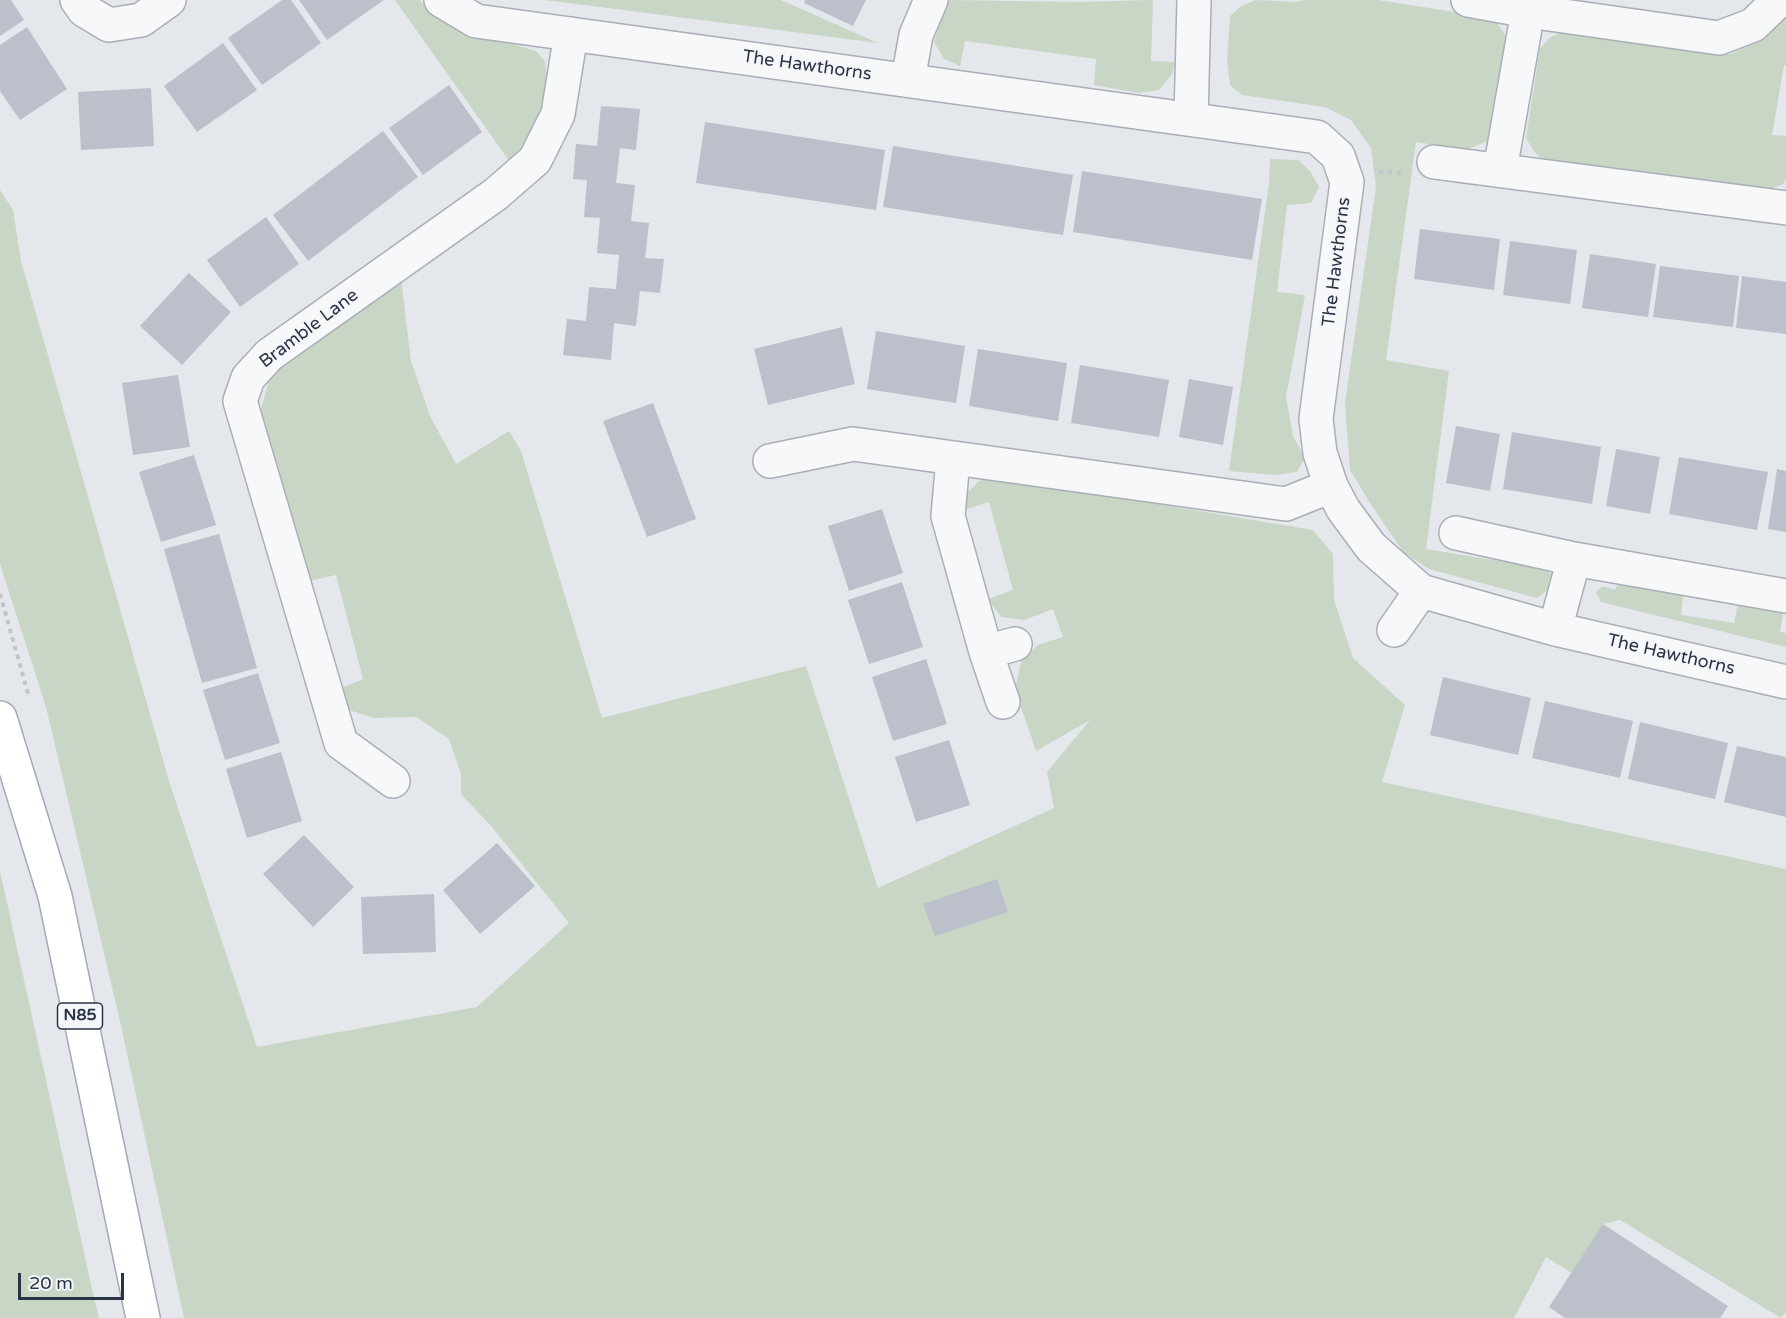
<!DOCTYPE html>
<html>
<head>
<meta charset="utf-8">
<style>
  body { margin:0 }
  #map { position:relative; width:1786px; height:1318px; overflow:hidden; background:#e4e7ec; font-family:"Varela Round",sans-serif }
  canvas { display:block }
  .scale { position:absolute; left:18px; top:1273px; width:106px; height:27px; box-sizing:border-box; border:3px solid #2b3445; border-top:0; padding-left:8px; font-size:18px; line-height:21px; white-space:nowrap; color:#2b3445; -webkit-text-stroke:4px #f4f6f9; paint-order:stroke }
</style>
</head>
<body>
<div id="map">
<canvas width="1786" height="1318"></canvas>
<div class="scale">20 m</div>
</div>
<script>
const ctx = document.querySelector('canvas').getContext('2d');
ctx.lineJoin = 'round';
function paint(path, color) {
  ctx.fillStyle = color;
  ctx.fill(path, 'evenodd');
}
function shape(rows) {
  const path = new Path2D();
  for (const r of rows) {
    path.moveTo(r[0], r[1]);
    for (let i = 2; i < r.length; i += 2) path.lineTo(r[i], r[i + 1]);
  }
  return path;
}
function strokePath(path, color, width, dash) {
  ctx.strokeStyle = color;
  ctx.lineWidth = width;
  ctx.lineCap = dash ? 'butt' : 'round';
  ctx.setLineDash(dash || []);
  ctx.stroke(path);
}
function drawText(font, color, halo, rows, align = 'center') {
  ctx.font = font + ' "Varela Round",sans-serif';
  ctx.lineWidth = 4.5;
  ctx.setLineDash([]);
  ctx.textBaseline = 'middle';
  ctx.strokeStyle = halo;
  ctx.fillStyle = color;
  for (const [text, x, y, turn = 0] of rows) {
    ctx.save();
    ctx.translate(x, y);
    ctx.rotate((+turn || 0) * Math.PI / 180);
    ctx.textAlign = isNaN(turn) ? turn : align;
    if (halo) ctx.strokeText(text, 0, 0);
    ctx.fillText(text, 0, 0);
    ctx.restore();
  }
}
paint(shape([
  [395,0,420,0,425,6,465,30,536,51,545,61,547,81,541,114,521,154,510,162],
  [545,0,781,0,878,43,709,21],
  [948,0,1079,2,1153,0,1151,61,1175,62,1172,74,1159,90,1139,93,1094,85,1096,59,965,41,960,66,944,59,934,42],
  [1256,0,1296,2,1304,0,1378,0,1467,14,1496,22,1504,33,1508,47,1497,128,1487,141,1466,150,1416,142,1386,360,1449,371,1426,549,1541,568,1554,575,1552,586,1537,598,1429,569,1404,553,1370,503,1350,470,1345,403,1376,187,1371,148,1351,120,1325,107,1242,95,1230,85,1227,61,1230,16,1241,6],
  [1786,12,1786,65,1784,65,1772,135,1786,136,1786,179,1783,184,1763,192,1545,162,1533,150,1526,138,1540,48,1551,37,1565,31,1730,54,1753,44],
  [1270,159,1298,160,1310,171,1319,187,1311,203,1287,205,1277,292,1305,295,1286,397,1293,436,1305,458,1297,472,1275,475,1229,471,1269,183],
  [0,190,13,210,21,261,169,781,257,1047,477,1007,569,923,492,827,461,794,461,774,449,739,416,717,373,718,343,708,336,690,363,679,336,575,309,581,261,409,269,381,283,363,401,279,411,361,430,416,456,464,509,431,521,451,602,718,806,666,878,888,1054,808,1047,772,1090,720,1036,751,1015,690,1021,662,1038,645,1063,637,1053,609,1024,620,1001,617,988,599,1013,590,989,502,964,510,966,494,979,481,995,477,1313,530,1333,554,1334,600,1353,658,1405,705,1382,782,1786,869,1786,1312,1781,1318,1620,1220,1603,1224,1572,1273,1546,1257,1514,1318,184,1318,122,1030,46,707,0,564],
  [1620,580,1684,590,1681,615,1734,623,1739,598,1784,606,1780,632,1786,633,1786,647,1601,602,1596,592,1602,586,1615,590],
  [0,871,92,1289,99,1318,0,1318]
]), '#c9d6c5');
paint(shape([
  [0,0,11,0,24,20,0,36],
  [282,0,291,0,321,43,262,85,228,38],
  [299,0,384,0,327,40],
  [805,0,866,0,853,26,804,3],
  [27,27,67,89,20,120,0,91,0,45],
  [223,43,257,90,197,132,164,86],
  [449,85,482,132,423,175,389,128],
  [151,88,154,146,81,150,78,92],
  [601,106,640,109,636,150,620,148,616,183,635,185,631,221,649,223,645,258,664,259,660,293,640,291,636,326,614,323,611,360,563,355,567,319,586,321,589,287,616,289,619,255,597,253,600,218,584,217,587,180,573,179,576,144,597,146],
  [705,122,885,150,876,210,696,183],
  [383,131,418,177,308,261,273,215],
  [893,146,1073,175,1063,235,883,207],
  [1082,171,1262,199,1252,260,1073,232],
  [266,217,299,264,240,307,207,260],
  [1420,229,1500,239,1494,290,1414,279],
  [1510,241,1577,250,1570,304,1503,295],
  [1590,254,1656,264,1648,317,1582,308],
  [1660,266,1739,276,1733,327,1653,317],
  [189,273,231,312,182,365,140,326],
  [1742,276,1786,282,1786,334,1736,328],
  [842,327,855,384,768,405,754,349],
  [876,331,965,346,956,403,867,389],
  [978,349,1067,363,1058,421,969,406],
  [1080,365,1169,380,1159,437,1071,423],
  [178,375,190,447,133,455,122,383],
  [1189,379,1233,387,1223,445,1179,437],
  [653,403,696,519,647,537,603,421],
  [1456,426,1500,434,1490,491,1446,483],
  [1512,432,1601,447,1592,504,1503,489],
  [1616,449,1660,457,1650,514,1606,506],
  [194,455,216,525,161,542,139,472],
  [1679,457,1768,472,1757,530,1669,514],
  [1777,469,1786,471,1786,532,1768,529],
  [882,509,903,573,849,591,828,526],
  [219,534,257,668,202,683,164,549],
  [902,582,923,647,869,664,848,600],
  [926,659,947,724,893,741,872,677],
  [258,673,280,743,225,760,203,690],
  [1443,677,1531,698,1518,755,1430,735],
  [1545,701,1633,721,1620,778,1532,758],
  [1640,722,1728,743,1715,799,1628,779],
  [949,740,970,805,916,822,895,757],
  [1737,746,1786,757,1786,817,1724,802],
  [281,752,302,821,247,838,226,769],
  [304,835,354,887,313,927,263,874],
  [497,843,535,886,480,934,443,890],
  [997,879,1008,912,935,936,923,904],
  [434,894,436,952,363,954,361,897],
  [1603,1224,1728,1306,1720,1318,1565,1318,1549,1307]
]), '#bbc0ca');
const street = shape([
  [77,0,84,10,109,25,141,20,169,0],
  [441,0,476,21,1317,137,1338,156,1347,182,1316,419,1320,453,1331,486,1343,509,1371,547,1421,591,1555,629,1786,682],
  [1468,0,1528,11],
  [908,80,916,35,931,0],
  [1191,119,1194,0],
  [1434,162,1786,208],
  [1500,170,1528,11,1719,38,1753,25,1779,0],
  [953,459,948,516,986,652,1003,702],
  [770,461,853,444,1286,504,1331,486],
  [1456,533,1574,559,1786,596],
  [1555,629,1574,559],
  [1394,630,1421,591],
  [986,652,1015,644],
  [393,781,341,743,240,401,248,378,269,355,496,194,535,160,558,114,571,34]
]);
const primary = shape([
  [0,718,55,896,143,1318]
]);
strokePath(street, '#a9aeb7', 36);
strokePath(primary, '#a3abb8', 36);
strokePath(shape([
  [1379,173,1386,171,1401,173],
  [0,594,29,697]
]), '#c2c5cb', 4, [4.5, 4.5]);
strokePath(street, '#f7f8fa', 33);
strokePath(primary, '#fff', 33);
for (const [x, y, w] of [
  [80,1016,45]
]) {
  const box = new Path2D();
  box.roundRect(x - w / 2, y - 13, w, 26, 4.5);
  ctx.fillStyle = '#f4f6f9';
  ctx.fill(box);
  strokePath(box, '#2b3445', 1.5);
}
drawText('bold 16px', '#2b3445', null, [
  ["N85",80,1016]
]);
drawText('18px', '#2b3445', '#f4f6f9', [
  ["The Hawthorns",807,66,8],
  ["The Hawthorns",1337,262,-83],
  ["Bramble Lane",309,329,-37],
  ["The Hawthorns",1671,655,13]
]);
</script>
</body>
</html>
